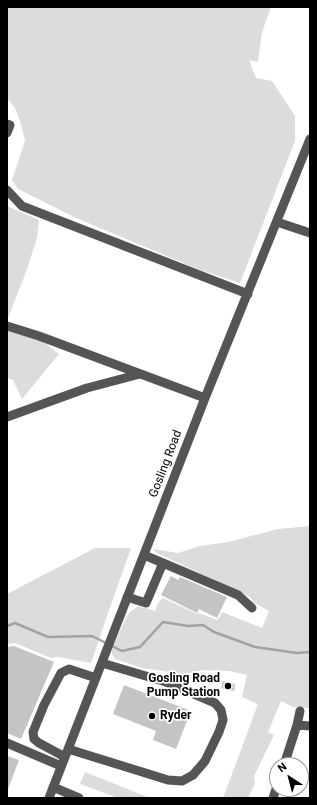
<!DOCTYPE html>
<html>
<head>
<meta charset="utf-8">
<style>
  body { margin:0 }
  #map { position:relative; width:317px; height:805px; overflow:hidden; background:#fff; font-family:Roboto,sans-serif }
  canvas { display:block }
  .frame { position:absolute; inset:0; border:8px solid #000; pointer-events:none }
  .north { position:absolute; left:269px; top:757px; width:40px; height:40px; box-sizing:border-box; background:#fff; border:1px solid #999; border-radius:50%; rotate:324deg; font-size:11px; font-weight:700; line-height:16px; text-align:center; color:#000 }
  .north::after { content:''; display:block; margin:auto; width:14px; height:18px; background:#000; clip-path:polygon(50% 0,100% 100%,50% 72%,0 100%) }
</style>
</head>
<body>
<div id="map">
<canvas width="317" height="805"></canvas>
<div class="frame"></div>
<div class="north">N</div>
</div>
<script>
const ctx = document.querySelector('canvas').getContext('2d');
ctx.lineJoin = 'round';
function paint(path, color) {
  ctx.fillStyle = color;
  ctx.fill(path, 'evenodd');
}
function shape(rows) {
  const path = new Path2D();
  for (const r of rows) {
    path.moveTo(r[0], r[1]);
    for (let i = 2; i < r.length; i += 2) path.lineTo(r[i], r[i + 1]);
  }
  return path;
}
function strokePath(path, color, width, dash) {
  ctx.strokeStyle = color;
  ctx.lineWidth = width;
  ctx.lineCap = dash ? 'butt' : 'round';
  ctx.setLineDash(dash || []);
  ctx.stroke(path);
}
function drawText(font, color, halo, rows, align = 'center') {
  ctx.font = font + ' Roboto,sans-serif';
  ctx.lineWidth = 3.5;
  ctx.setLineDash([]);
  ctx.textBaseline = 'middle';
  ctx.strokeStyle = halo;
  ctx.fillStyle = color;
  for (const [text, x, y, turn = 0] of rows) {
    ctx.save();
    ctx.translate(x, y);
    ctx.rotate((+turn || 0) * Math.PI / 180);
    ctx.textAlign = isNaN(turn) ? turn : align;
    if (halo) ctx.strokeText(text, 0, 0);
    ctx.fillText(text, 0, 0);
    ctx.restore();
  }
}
paint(shape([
  [7,7,271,7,262,32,258,62,249,60,256,78,272,81,295,116,295,141,240,283,200,270,74,217,18,189,12,180,25,141,21,124,15,108,7,98],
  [7,206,39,220,37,238,26,272,8,318,7,318],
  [7,331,41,340,59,354,22,399,13,380,7,378],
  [310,526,310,708,293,707,281,701,268,732,274,735,254,776,255,783,248,798,223,798,258,704,242,697,247,675,229,671,202,670,185,674,175,673,143,668,115,659,112,654,112,649,126,618,130,612,138,606,155,611,158,603,163,598,197,614,198,613,218,620,222,612,262,628,269,611,254,603,250,597,157,553,153,549,178,553,200,546,228,542,278,529],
  [95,548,131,548,107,616,91,663,59,657,51,658,15,643,7,644,7,594],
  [85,772,150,798,118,798,80,784]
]), '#dcdcdc');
strokePath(shape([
  [7,626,15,623,48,637,92,636,122,651,140,647,163,622,188,626,203,625,214,632,255,647,297,653,310,652]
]), '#a3a3a3', 2.5);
paint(shape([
  [171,576,178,580,180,577,227,597,217,618,199,609,197,613,161,595],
  [14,646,54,662,21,739,7,733,7,647],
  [223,681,235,684,234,691,221,688],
  [124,685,191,711,176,749,153,740,156,731,113,714],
  [7,756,19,760,8,789,7,789]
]), '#c4c4c4');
strokePath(shape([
  [7,124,10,125,7,133],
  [7,190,22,206,248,294],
  [277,222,310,233],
  [7,326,39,336,205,398],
  [7,417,87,388,140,374],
  [163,563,238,595,252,608],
  [127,597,146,603,163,563,144,555],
  [297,725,310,726],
  [7,743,61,766],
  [68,749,168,780,182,781,193,775,205,761,219,732,223,720,221,710,215,703,166,682,102,663],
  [65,757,39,743,34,739,33,732,44,705,61,673,69,669,96,678],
  [284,765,297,725,300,711],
  [53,787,79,798],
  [49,798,205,398,310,139],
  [273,798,277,786]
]), '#555', 9);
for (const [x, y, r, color] of [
  [228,686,4,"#000"],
  [152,716,4,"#000"]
]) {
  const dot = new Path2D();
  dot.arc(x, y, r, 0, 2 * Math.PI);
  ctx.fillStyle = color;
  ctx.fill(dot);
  strokePath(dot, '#fff', 1.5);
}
drawText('12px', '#000', '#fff', [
  ["Gosling Road",166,464,-69]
]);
drawText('bold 12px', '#000', '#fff', [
  ["Gosling Road",220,679],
  ["Pump Station",220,693],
  ["Ryder",160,716,"left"]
], 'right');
</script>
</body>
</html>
